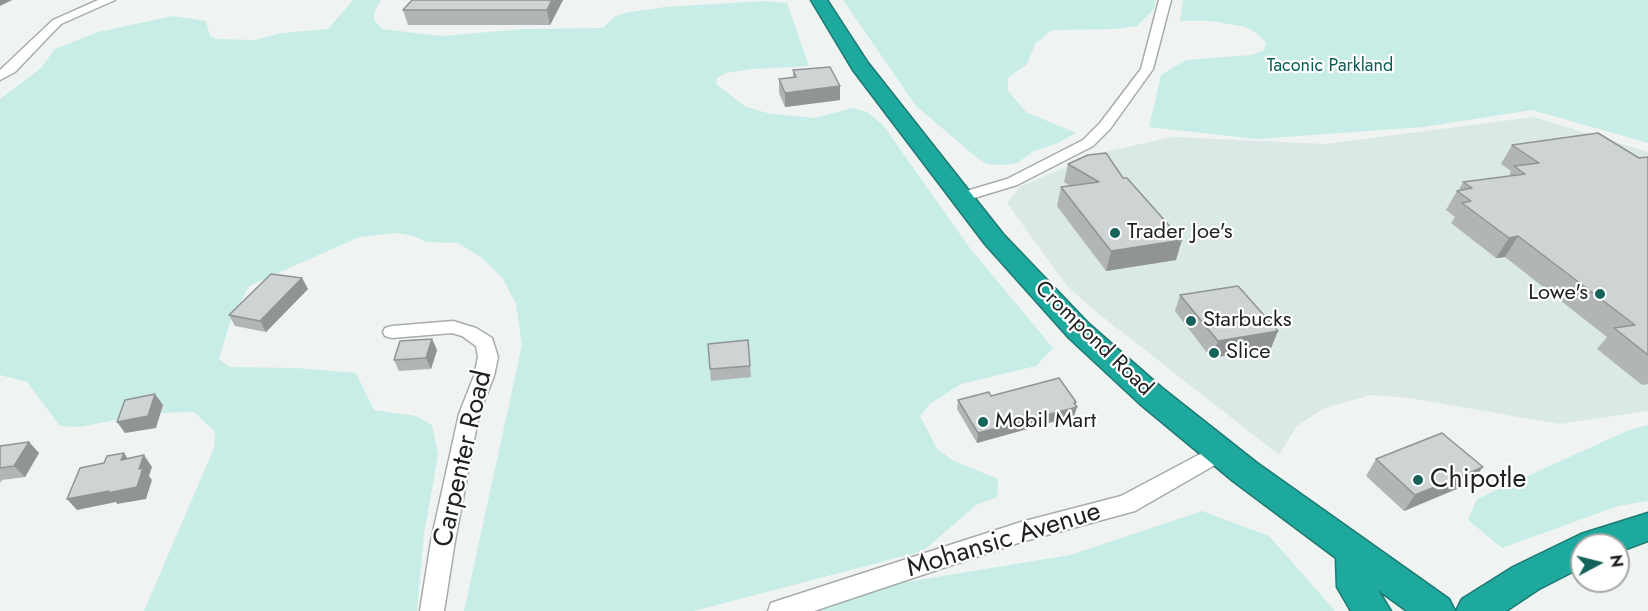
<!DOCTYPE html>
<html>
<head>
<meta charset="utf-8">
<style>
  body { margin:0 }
  #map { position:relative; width:1648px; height:611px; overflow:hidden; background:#eff4f3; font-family:Jost,sans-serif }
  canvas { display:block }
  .north { position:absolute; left:1570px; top:533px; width:60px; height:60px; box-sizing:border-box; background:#fff; border:2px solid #a5a6a6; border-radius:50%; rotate:83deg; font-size:16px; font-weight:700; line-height:24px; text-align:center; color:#1f2121 }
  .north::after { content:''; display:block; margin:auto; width:21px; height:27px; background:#16635b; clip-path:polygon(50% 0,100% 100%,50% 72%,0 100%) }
</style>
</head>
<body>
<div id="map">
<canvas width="1648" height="611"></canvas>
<div class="north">N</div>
</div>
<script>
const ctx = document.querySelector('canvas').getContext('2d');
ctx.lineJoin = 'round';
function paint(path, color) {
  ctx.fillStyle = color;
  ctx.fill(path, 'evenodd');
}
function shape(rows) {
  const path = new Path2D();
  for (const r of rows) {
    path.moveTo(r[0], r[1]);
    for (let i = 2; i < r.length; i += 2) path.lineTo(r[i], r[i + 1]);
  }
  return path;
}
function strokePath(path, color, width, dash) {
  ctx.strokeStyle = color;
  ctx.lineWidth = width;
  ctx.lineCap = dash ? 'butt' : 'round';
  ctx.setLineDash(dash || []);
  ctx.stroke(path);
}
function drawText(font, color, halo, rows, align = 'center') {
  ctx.font = font + ' Jost,sans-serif';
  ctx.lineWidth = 4.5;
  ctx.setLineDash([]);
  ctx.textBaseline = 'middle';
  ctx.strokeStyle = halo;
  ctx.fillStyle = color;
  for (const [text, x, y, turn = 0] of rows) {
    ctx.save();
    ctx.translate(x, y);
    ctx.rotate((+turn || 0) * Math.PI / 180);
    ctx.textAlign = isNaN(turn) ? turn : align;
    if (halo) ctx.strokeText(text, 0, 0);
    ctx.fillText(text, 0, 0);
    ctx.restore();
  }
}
paint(shape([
  [1534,117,1648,152,1648,411,1559,424,1410,398,1371,395,1324,408,1296,427,1279,455,1094,310,1067,286,1007,203,1021,186,1099,153,1173,137,1325,144]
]), '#dae8e6');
paint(shape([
  [353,0,381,0,375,11,374,20,382,29,441,36,524,29,603,28,614,17,625,13,665,7,765,1,787,3,809,66,752,69,726,73,717,78,716,84,746,107,771,114,815,118,853,108,867,112,883,125,969,247,1053,348,1036,366,961,384,930,404,920,416,937,449,954,461,998,479,997,497,976,505,923,551,694,611,464,611,522,345,516,304,503,279,482,258,458,243,426,242,414,236,397,233,359,237,249,286,230,322,219,359,230,367,296,368,356,373,374,410,416,416,432,425,438,455,424,534,417,611,144,611,214,448,215,432,194,412,151,413,80,427,60,426,27,382,0,375,0,99,41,68,55,49,98,32,173,16,206,21,210,36,216,39,255,40,282,33,328,29],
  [843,0,1155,0,1154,9,1137,26,1116,29,1052,30,1035,44,1027,64,1008,78,1008,91,1026,112,1076,133,1058,143,1034,151,1017,163,1003,165,987,164,976,157,916,106],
  [1183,0,1648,0,1648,143,1532,110,1423,127,1257,139,1149,127,1161,75,1186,60,1252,55,1264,50,1266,43,1258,34,1246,27,1211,21,1180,21],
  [1648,425,1648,501,1618,506,1502,548,1468,520,1477,499,1629,430],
  [1202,511,1269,536,1335,611,811,611,894,584,1070,555]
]), '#c8ece6');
const minor = shape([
  [98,0,115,0,61,24,15,72,0,80,0,70,53,20,98,0],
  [1159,0,1171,0,1153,69,1110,129,1093,146,1017,185,961,202,956,200,953,197,956,194,1007,179,1083,140,1100,123,1141,69,1159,0],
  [453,321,476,328,492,338,498,357,494,376,479,414,455,541,444,611,420,611,431,541,459,414,474,376,478,357,476,346,462,336,452,333,392,338,385,336,383,332,385,328,392,326,453,321],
  [1219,444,1227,446,1230,452,1227,458,1135,511,1021,542,814,611,768,611,771,603,780,600,1021,522,1121,496,1219,444]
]);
const highway = shape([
  [811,0,827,0,868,63,1003,234,1089,324,1162,388,1257,463,1449,599,1455,611,1407,611,1378,590,1391,611,1351,611,1337,587,1336,558,1233,481,1140,404,1069,338,985,244,853,70,811,0],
  [1648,513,1648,541,1618,552,1618,545,1582,545,1582,567,1539,589,1506,611,1456,611,1462,599,1513,567,1581,534,1648,513]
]);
strokePath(minor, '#a7acab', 3);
strokePath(highway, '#1e7972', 3);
paint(minor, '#fff');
paint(highway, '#1da99d');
paint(shape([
  [412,0,563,0,550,25,408,25,403,10],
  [793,70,840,86,840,100,785,107,779,93,779,79,793,78],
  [1512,145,1639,158,1648,157,1648,384,1642,385,1597,349,1607,337,1505,257,1496,258,1451,223,1455,217,1446,210,1457,191,1459,190,1463,182,1509,176,1511,171,1501,164],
  [1088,155,1176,260,1106,271,1057,206,1061,187,1070,186,1064,182,1068,164],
  [302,278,308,289,266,332,235,326,229,315],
  [1180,295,1278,331,1271,348,1211,358,1175,311],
  [432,339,437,350,431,369,399,371,394,360],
  [750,366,751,377,711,381,710,369],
  [991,396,1076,402,1076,405,1077,407,1074,416,977,443,957,409,958,400],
  [29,442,39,453,25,477,2,480,0,483,0,446],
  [1376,459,1471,483,1404,511,1366,476]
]), '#b1b5b5');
paint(shape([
  [0,0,12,0,0,6],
  [552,0,563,0,550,25,547,10],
  [840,86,840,100,785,107,785,93],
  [1518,236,1505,257,1496,258,1509,238],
  [1182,240,1176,260,1106,271,1111,251],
  [302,278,308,289,266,332,260,321],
  [1278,331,1271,348,1211,358,1218,341],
  [432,339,437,350,431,369,426,358],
  [155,394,163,405,156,428,125,433,117,422],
  [1076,402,1075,407,1077,407,1074,416,977,443,978,433],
  [29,442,39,453,25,477,14,466],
  [124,453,132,465,121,460],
  [144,455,152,467,149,476,152,480,146,499,117,504,116,502,77,510,67,499],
  [1483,467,1471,483,1404,511,1415,495]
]), '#909494');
const building = shape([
  [412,0,552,0,547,10,403,10,412,0],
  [830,67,840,86,785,93,779,79,796,77,793,70,830,67],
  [1598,133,1639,158,1648,157,1648,355,1614,328,1635,325,1518,236,1509,238,1462,203,1471,201,1457,191,1472,188,1463,182,1525,174,1514,166,1539,163,1512,145,1598,133],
  [1106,153,1123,178,1127,178,1182,240,1111,251,1061,187,1099,182,1068,164,1088,155,1106,153],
  [271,274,302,278,260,321,229,315,271,274],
  [1238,286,1278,331,1218,341,1180,295,1238,286],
  [432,339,426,358,394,360,400,341,432,339],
  [748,340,750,366,710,369,708,344,748,340],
  [1059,378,1076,402,1074,403,1077,407,978,433,958,400,989,392,991,396,1059,378],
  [155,394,148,416,117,422,125,400,155,394],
  [1442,433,1483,467,1415,495,1376,459,1442,433],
  [29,442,14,466,0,468,0,446,29,442],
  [124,453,121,460,144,455,139,469,143,468,137,487,108,493,109,491,67,499,80,468,104,463,107,456,124,453]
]);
paint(building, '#ced3d3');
strokePath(building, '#909494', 1.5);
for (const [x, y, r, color] of [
  [1115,233,6,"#16635b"],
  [1600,294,6,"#16635b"],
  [1191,321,6,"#16635b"],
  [1214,353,6,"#16635b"],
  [983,422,6,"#16635b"],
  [1418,480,6,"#16635b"]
]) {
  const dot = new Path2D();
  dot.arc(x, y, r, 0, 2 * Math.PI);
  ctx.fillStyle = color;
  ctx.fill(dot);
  strokePath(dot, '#fff', 2);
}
drawText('18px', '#0b5e57', '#fff', [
  ["Taconic Parkland",1330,67]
]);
drawText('22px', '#1f2121', '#fff', [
  ["Trader Joe's",1127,233],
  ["Lowe's",1588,294,"right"],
  ["Starbucks",1203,321],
  ["Slice",1226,353],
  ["Mobil Mart",995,422]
], 'left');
drawText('22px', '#1f2121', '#fff', [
  ["Crompond Road",1093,339,44]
]);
drawText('27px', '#1f2121', '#fff', [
  ["Carpenter Road",464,459,-77],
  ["Mohansic Avenue",1004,541,-17]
]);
drawText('27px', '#1f2121', '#fff', [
  ["Chipotle",1430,480]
], 'left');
</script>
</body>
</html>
